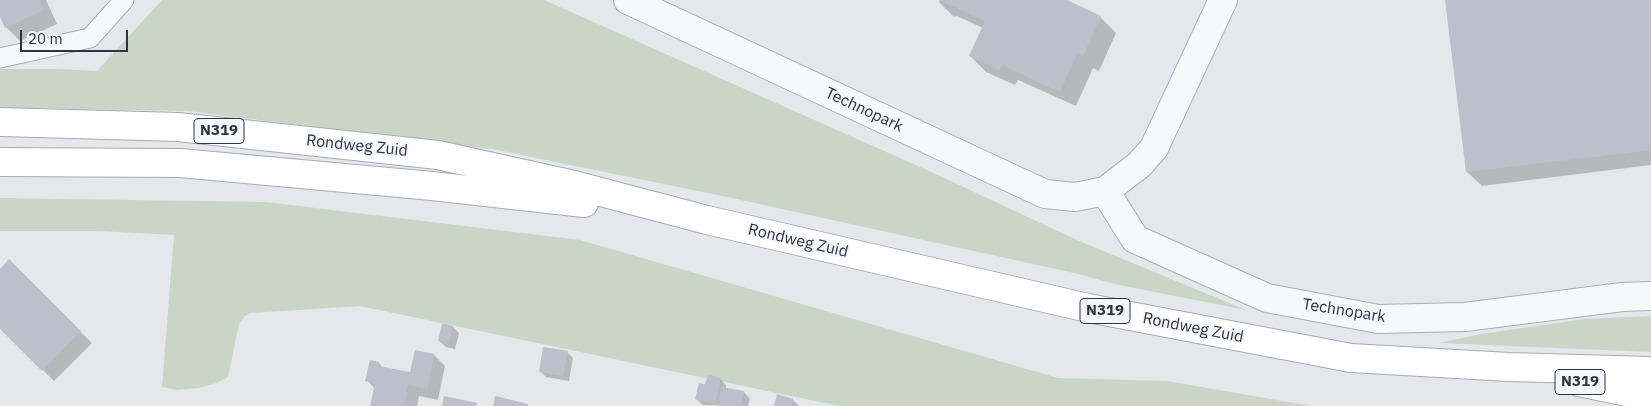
<!DOCTYPE html>
<html>
<head>
<meta charset="utf-8">
<style>
  body { margin:0 }
  #map { position:relative; width:1651px; height:406px; overflow:hidden; background:#e4e7ec; font-family:"IBM Plex Sans",sans-serif }
  canvas { display:block }
  .scale { position:absolute; left:20px; top:30px; width:108px; height:22px; box-sizing:border-box; border:2px solid #2b3445; border-top:0; padding-left:6px; font-size:15px; line-height:18px; white-space:nowrap; color:#2b3445; -webkit-text-stroke:4px #f4f6f9; paint-order:stroke }
</style>
</head>
<body>
<div id="map">
<canvas width="1651" height="406"></canvas>
<div class="scale">20 m</div>
</div>
<script>
const ctx = document.querySelector('canvas').getContext('2d');
ctx.lineJoin = 'round';
function paint(path, color) {
  ctx.fillStyle = color;
  ctx.fill(path, 'evenodd');
}
function shape(rows) {
  const path = new Path2D();
  for (const r of rows) {
    path.moveTo(r[0], r[1]);
    for (let i = 2; i < r.length; i += 2) path.lineTo(r[i], r[i + 1]);
  }
  return path;
}
function strokePath(path, color, width, dash) {
  ctx.strokeStyle = color;
  ctx.lineWidth = width;
  ctx.lineCap = dash ? 'butt' : 'round';
  ctx.setLineDash(dash || []);
  ctx.stroke(path);
}
function drawText(font, color, halo, rows, align = 'center') {
  ctx.font = font + ' "IBM Plex Sans",sans-serif';
  ctx.lineWidth = 4;
  ctx.setLineDash([]);
  ctx.textBaseline = 'middle';
  ctx.strokeStyle = halo;
  ctx.fillStyle = color;
  for (const [text, x, y, turn = 0] of rows) {
    ctx.save();
    ctx.translate(x, y);
    ctx.rotate((+turn || 0) * Math.PI / 180);
    ctx.textAlign = isNaN(turn) ? turn : align;
    if (halo) ctx.strokeText(text, 0, 0);
    ctx.fillText(text, 0, 0);
    ctx.restore();
  }
}
paint(shape([
  [162,0,544,0,927,170,1077,240,1246,310,1119,285,1074,273,732,198,497,150,188,111,0,108,0,69,60,69,97,71],
  [0,198,266,202,580,240,1058,378,1167,381,1311,406,839,406,360,306,251,313,245,316,239,324,228,377,217,383,199,388,176,390,162,387,174,235,99,231,0,231],
  [1651,316,1651,352,1439,343,1481,334,1585,319]
]), '#c9d6c5');
paint(shape([
  [0,0,46,0,57,24,20,41,6,27,0,14],
  [940,0,1065,0,1100,17,1116,33,1099,71,1093,68,1076,106,1018,80,1015,85,986,72,970,56,983,28,957,16,954,17,939,2],
  [1446,0,1651,0,1651,165,1482,186,1467,172],
  [9,261,92,343,54,381,0,328,0,270],
  [453,327,459,333,455,349,446,347,439,341],
  [567,352,573,358,569,381,546,377,540,371],
  [434,355,445,366,438,400,419,396,417,406,371,406,375,389,367,380,379,363,383,368,411,374],
  [720,379,726,385,726,389,744,392,750,399,748,406,703,405,696,399,706,385],
  [793,400,799,406,775,406]
]), '#0003');
paint(shape([
  [0,0,39,0,44,10,5,28,0,17],
  [939,0,1067,0,1101,16,1083,56,1077,53,1060,92,1002,65,999,70,969,56,985,21],
  [1445,0,1651,0,1651,150,1466,172],
  [9,259,81,331,42,371,0,329,0,269],
  [442,323,453,326,449,343,438,341],
  [543,347,568,351,563,376,539,372],
  [415,350,434,354,427,389,408,385,404,406,370,406,375,383,365,381,370,360,379,362,379,366,410,372],
  [708,375,721,377,715,404,695,399,699,383,705,384],
  [722,387,744,391,741,406,718,406],
  [777,394,793,399,791,406,774,406],
  [444,396,477,403,476,406,442,406],
  [495,396,528,404,528,406,493,406]
]), '#bbc0ca');
const lane = shape([
  [0,58,90,38,124,0]
]);
const street = shape([
  [628,0,1045,194,1075,197,1105,191,1139,165,1154,148,1223,0],
  [1105,191,1135,239,1267,298,1378,319,1465,317,1622,297,1651,296]
]);
const primary = shape([
  [0,122,178,127,438,155,574,185,707,220,1088,308,1351,358,1509,367,1651,371],
  [0,162,180,163,432,186,584,203],
  [1579,382,1651,397]
]);
strokePath(lane, '#a9aeb7', 21);
strokePath(street, '#a9aeb7', 30);
strokePath(primary, '#a3abb8', 30);
strokePath(lane, '#f7f8fa', 19);
strokePath(street, '#f7f8fa', 28);
strokePath(primary, '#fff', 28);
for (const [x, y, w] of [
  [219,131,50],
  [1105,311,50],
  [1580,382,50]
]) {
  const box = new Path2D();
  box.roundRect(x - w / 2, y - 12.5, w, 25, 4);
  ctx.fillStyle = '#f4f6f9';
  ctx.fill(box);
  strokePath(box, '#2b3445', 1);
}
drawText('bold 15px', '#2b3445', null, [
  ["N319",219,131],
  ["N319",1105,311],
  ["N319",1580,382]
]);
drawText('16px', '#2b3445', '#f4f6f9', [
  ["Technopark",864,110,25],
  ["Rondweg Zuid",357,146,6],
  ["Rondweg Zuid",798,241,13],
  ["Technopark",1344,311,9],
  ["Rondweg Zuid",1193,328,11]
]);
</script>
</body>
</html>
